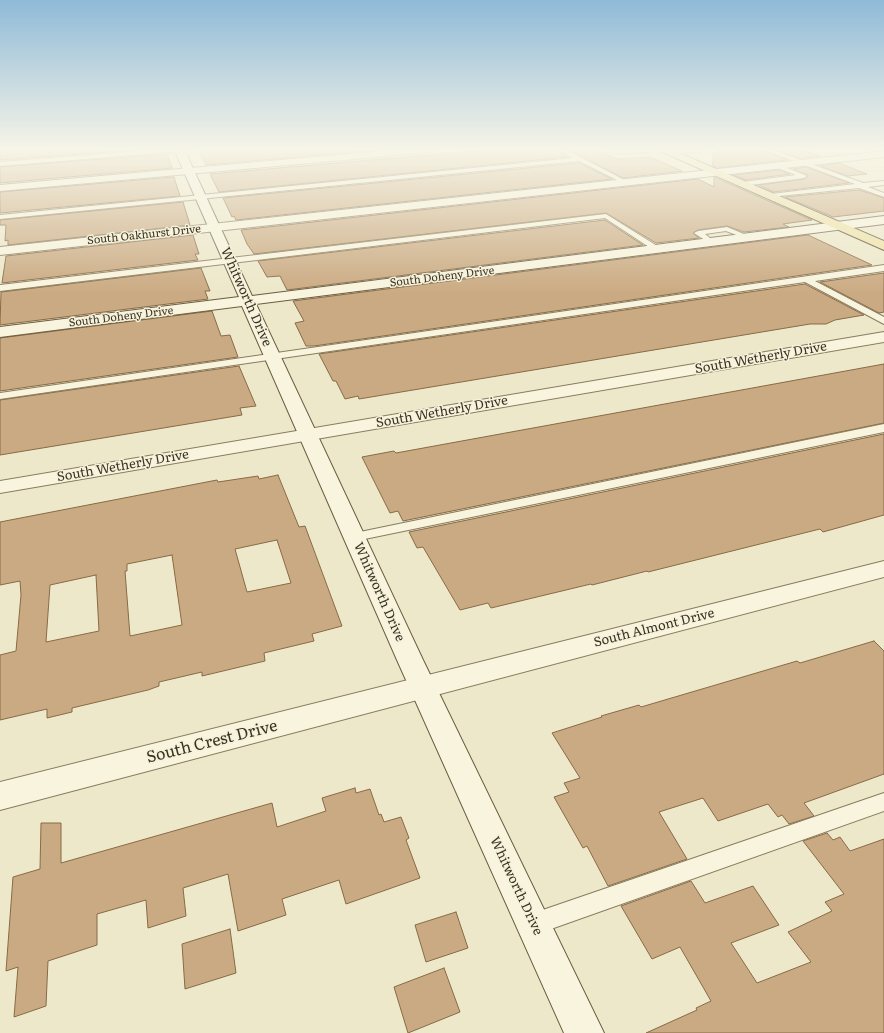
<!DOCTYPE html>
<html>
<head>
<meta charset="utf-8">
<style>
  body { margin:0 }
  canvas { display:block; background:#ede8ca }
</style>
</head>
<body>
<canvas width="884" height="1033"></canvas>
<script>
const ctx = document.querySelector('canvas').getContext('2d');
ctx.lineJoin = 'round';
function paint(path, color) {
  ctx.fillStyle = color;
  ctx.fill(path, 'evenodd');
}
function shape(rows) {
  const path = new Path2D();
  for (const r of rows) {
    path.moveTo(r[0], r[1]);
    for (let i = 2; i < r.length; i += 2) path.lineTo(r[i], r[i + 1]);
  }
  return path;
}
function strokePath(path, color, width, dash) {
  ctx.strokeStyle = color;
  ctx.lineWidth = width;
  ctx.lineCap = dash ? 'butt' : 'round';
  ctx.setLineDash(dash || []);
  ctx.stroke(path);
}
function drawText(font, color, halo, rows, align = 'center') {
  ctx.font = font + ' Literata,serif';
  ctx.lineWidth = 3;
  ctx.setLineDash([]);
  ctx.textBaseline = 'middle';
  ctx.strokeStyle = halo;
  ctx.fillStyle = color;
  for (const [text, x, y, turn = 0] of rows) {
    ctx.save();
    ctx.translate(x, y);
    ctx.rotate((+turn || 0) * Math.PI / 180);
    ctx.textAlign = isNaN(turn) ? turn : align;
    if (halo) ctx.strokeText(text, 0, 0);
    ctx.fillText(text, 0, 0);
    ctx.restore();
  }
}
const building = shape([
  [0,149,148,149,0,160,0,149],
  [198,149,367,149,369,151,206,165,198,149],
  [499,149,557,149,568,157,219,192,210,174,499,149],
  [568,149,595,149,617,159,650,157,682,171,623,178,568,149],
  [722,149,761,149,787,160,717,168,713,166,713,154,722,149],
  [774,149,800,149,820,156,801,159,774,149],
  [167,154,172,168,0,183,0,167,167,154],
  [579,163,612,179,236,220,234,216,232,217,223,198,579,163],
  [839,163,867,174,848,176,820,166,839,163],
  [806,167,849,183,774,192,759,185,805,179,808,176,808,175,793,169,806,167],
  [779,170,790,174,746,180,734,175,779,170],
  [174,177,180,196,0,213,0,192,174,177],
  [714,177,812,220,783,224,789,227,744,232,727,226,698,230,693,233,699,238,656,243,606,213,254,254,247,244,241,230,698,179,714,187,714,177],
  [859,190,884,198,884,211,833,217,785,197,859,190],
  [183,202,190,225,8,245,8,240,5,241,6,225,0,225,0,220,183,202],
  [605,220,643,245,287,290,280,276,267,277,258,261,605,220],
  [193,235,199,254,195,254,198,260,2,283,6,256,193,235],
  [808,235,872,265,314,346,306,346,295,323,304,321,293,301,808,235],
  [201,268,210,291,205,291,208,299,0,325,1,292,201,268],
  [884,273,884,312,879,313,820,282,884,273],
  [805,284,864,315,835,320,826,324,810,324,359,399,358,396,345,399,336,381,333,381,319,354,805,284],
  [212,311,221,336,230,335,238,357,0,391,0,338,212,311],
  [884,364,884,423,403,521,398,511,390,513,362,457,394,451,396,453,884,364],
  [239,366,256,406,240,408,242,415,0,455,0,400,239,366],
  [884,434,884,515,823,532,820,529,648,572,647,571,592,585,591,584,491,608,488,603,460,610,423,547,417,548,409,532,884,434],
  [278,475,299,527,305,526,342,626,312,634,314,641,264,653,265,661,202,676,202,672,159,682,159,686,148,690,72,708,72,712,47,718,47,709,0,720,0,655,16,651,21,595,20,581,0,585,0,522,217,480,218,482,258,476,259,479,278,475],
  [277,540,291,583,247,592,235,549,277,540],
  [172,555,182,625,130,636,125,571,127,571,127,564,172,555],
  [96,575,99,631,46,642,50,585,96,575],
  [874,641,884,651,884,774,804,803,814,816,789,824,782,815,778,817,768,804,718,821,703,798,659,812,687,859,608,886,587,846,583,848,554,797,569,792,564,783,580,778,552,733,602,717,601,716,639,705,641,707,797,661,800,663,874,641],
  [355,788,356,793,370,789,379,815,381,814,384,822,401,817,409,838,406,840,420,878,346,904,339,880,282,899,286,915,238,931,228,874,183,888,186,916,148,928,146,900,97,914,97,945,48,961,46,1006,14,1017,18,967,6,971,13,877,40,869,41,823,61,823,61,863,272,803,277,827,326,811,322,798,355,788],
  [827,833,833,840,840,837,850,851,884,839,884,1033,646,1033,697,1010,696,1008,711,1001,680,947,652,959,621,906,691,881,705,903,753,886,779,925,731,943,757,983,811,962,788,932,832,911,825,902,844,894,803,841,827,833],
  [456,912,468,948,426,962,415,925,456,912],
  [230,929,236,973,185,989,182,944,230,929],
  [444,968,460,1012,408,1033,394,987,444,968]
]);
paint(building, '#caaa82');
strokePath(building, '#886a46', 1);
const lane = shape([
  [164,149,185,149,182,151,0,166,0,162,164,149],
  [558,149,565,149,628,182,623,183,579,161,0,219,0,215,573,158,558,149],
  [610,149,622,150,659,149,656,151,621,154,610,149],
  [687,149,707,149,704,151,671,154,668,152,671,150,687,149],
  [762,149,770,149,863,183,884,181,884,185,868,187,884,193,884,197,859,188,769,197,769,195,771,194,855,184,762,149],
  [777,164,807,176,804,178,743,186,740,184,743,182,796,175,775,167,774,166,777,164],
  [606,214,662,249,661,251,655,251,605,218,0,291,0,285,606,214],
  [727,227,751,237,747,239,726,231,705,234,715,242,711,244,694,233,698,231,727,227],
  [884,265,884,271,815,281,884,317,884,324,805,282,0,399,0,393,884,265],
  [884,424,884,432,355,541,350,540,348,537,350,534,355,533,884,424],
  [884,793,884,811,534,935,526,932,522,924,526,916,534,913,884,793]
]);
const street = shape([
  [404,149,437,149,432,152,0,191,0,185,404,149],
  [884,151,884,157,0,255,0,247,884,151],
  [884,332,884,342,0,493,0,481,884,332],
  [884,561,884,577,0,810,0,782,884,561]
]);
const secondary = shape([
  [174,149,184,149,252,296,884,216,884,224,256,304,423,660,604,1033,564,1033,397,660,242,306,0,337,0,327,239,297,174,149]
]);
const primary = shape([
  [658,149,670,149,884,241,884,250,660,151,658,149]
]);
strokePath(lane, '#8a7c5f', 2);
strokePath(street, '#8a7c5f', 2);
strokePath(secondary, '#6c5d42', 2);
strokePath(primary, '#584a33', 2);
paint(lane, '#f8f4de');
paint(street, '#f8f4de');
paint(secondary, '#f8f4de');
paint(primary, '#eee2a5');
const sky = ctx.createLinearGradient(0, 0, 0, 293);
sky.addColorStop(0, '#8fbad8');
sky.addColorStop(0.51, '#f7f5e7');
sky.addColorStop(1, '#f7f5e700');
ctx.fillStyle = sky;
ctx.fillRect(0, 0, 884, 293);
drawText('11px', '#3b3222', '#f5f1da', [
  ["South Oakhurst Drive",144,235,-6],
  ["South Doheny Drive",442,277,-7],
  ["South Doheny Drive",121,317,-7]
]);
drawText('13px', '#3b3222', '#f5f1da', [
  ["Whitworth Drive",246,297,66],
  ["South Wetherly Drive",761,358,-10],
  ["South Wetherly Drive",442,412,-10],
  ["South Wetherly Drive",123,466,-10],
  ["Whitworth Drive",379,592,66],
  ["South Almont Drive",654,628,-14],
  ["Whitworth Drive",516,886,65]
]);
drawText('16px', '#3b3222', '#f5f1da', [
  ["South Crest Drive",212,742,-14]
]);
</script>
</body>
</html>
